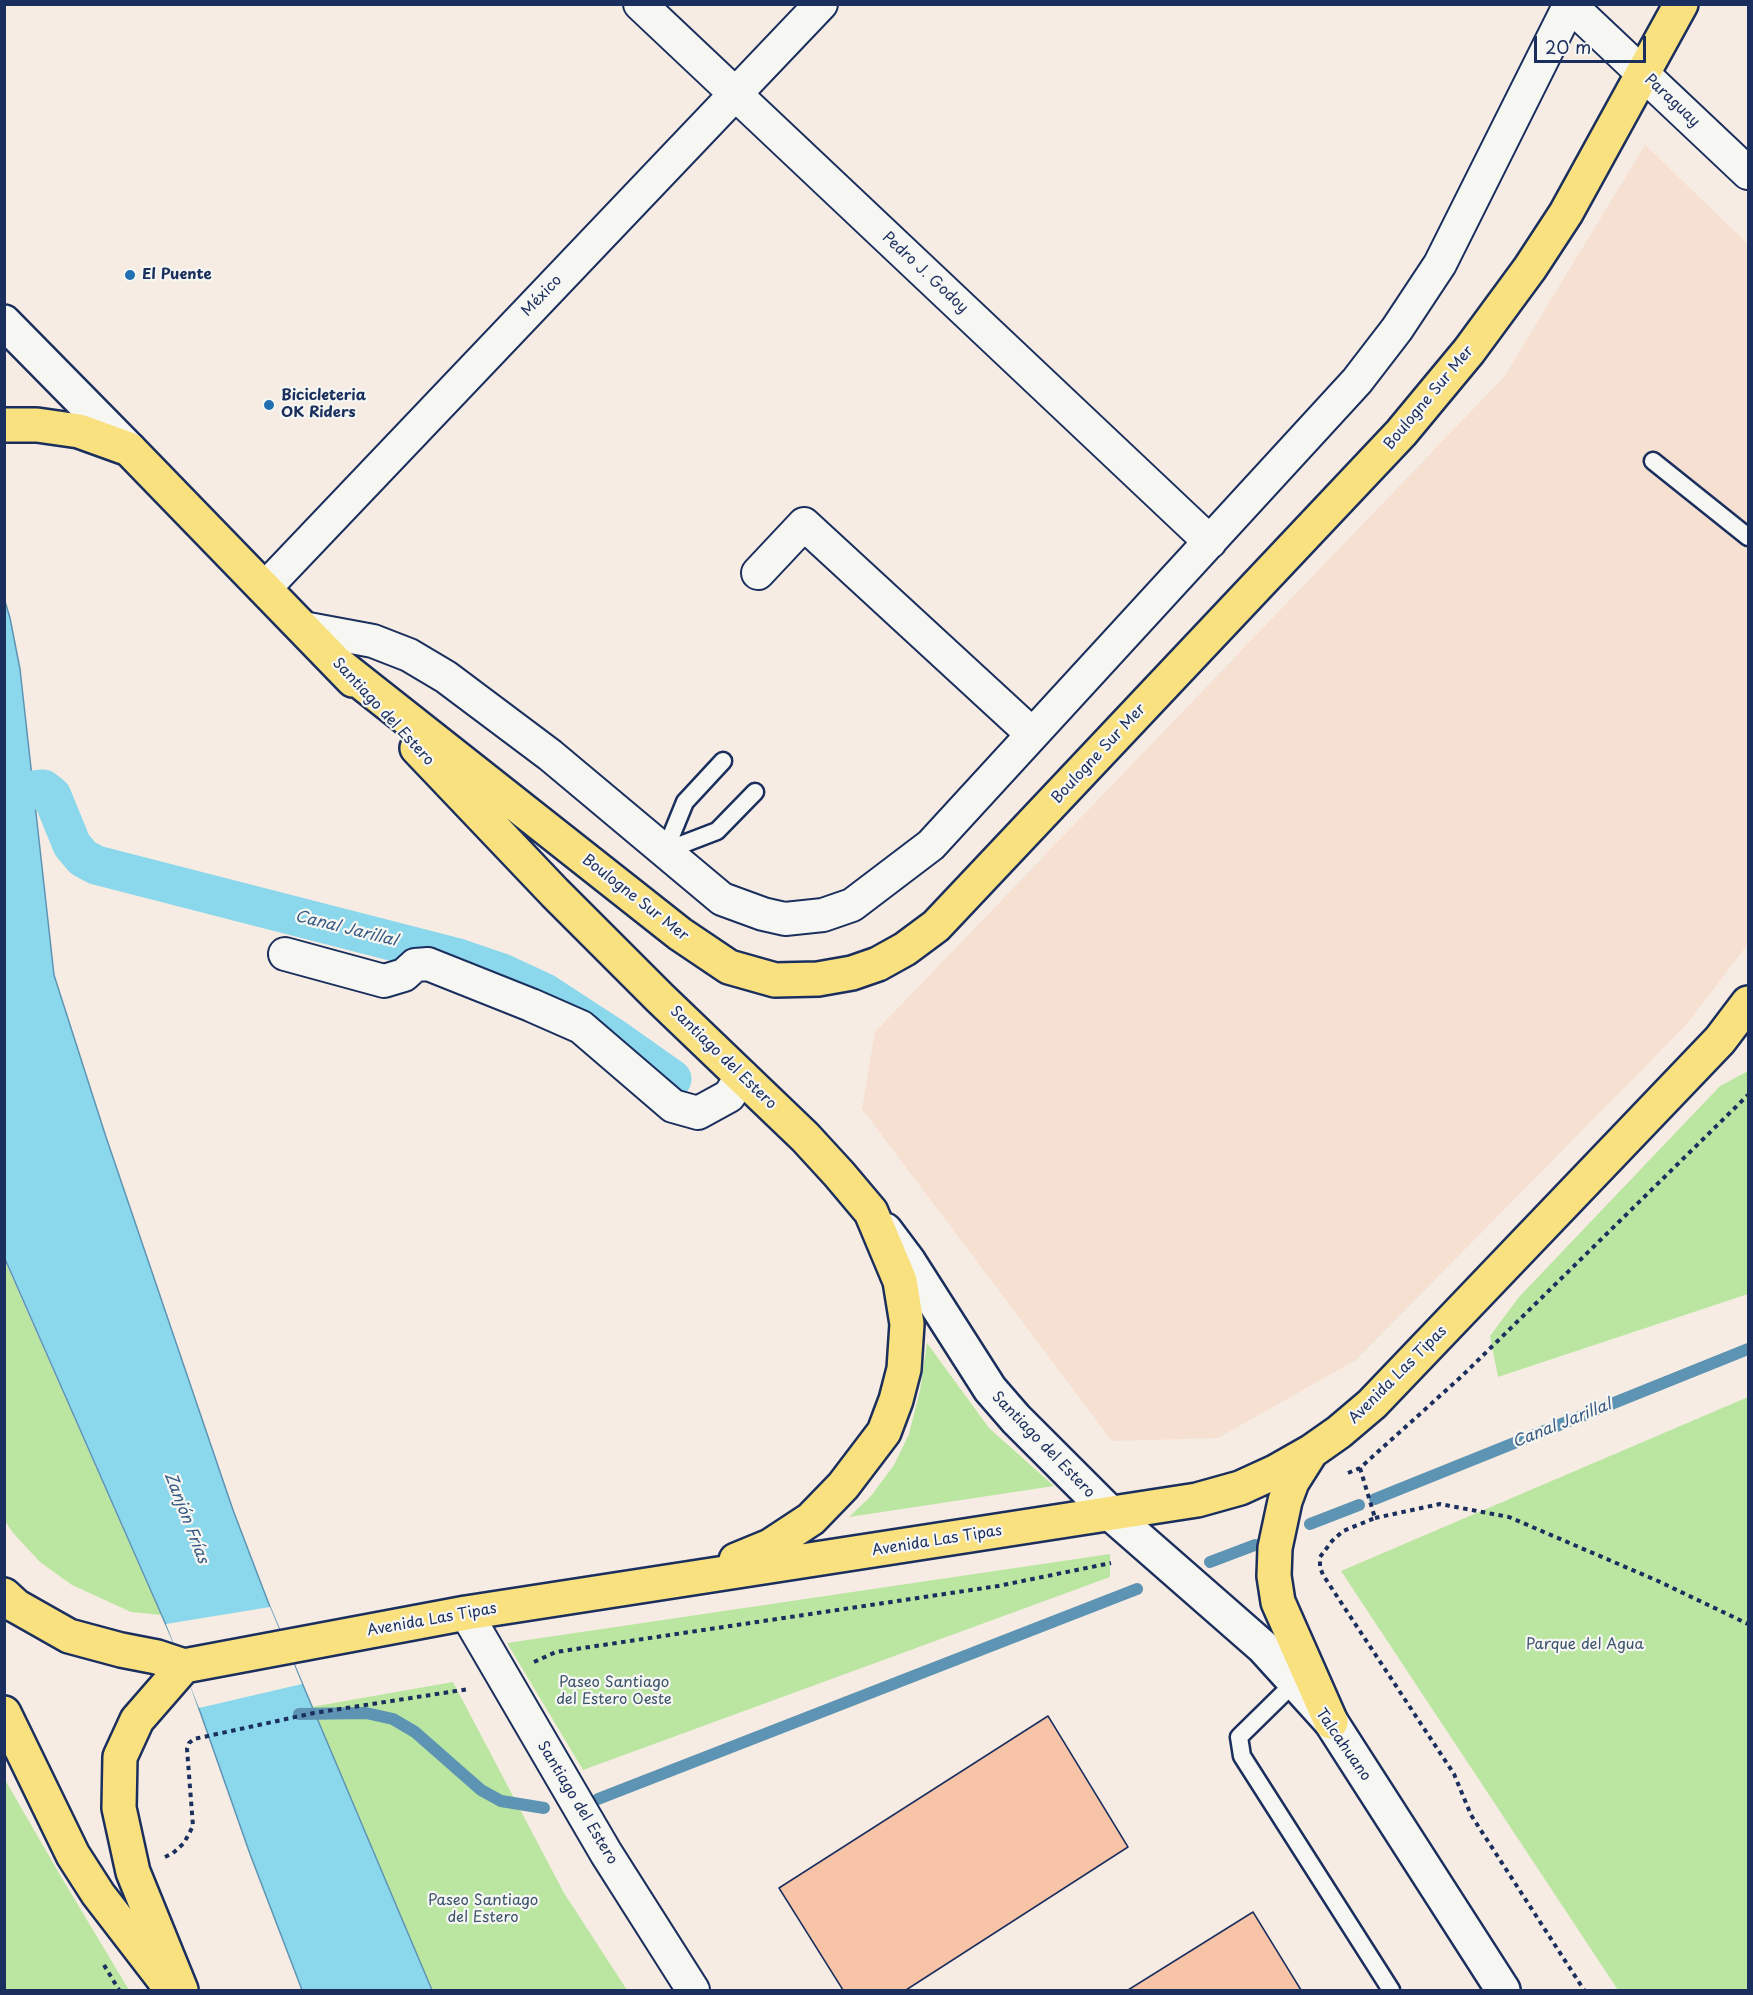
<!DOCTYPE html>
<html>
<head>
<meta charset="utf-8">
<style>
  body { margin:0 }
  #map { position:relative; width:1753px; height:1995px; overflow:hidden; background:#f6ece3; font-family:"Playpen Sans",sans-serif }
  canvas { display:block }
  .frame { position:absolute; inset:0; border:6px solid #1b2f5e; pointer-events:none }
  .scale { position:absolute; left:1534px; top:36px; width:112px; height:27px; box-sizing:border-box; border:3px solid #1b2f5e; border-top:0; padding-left:8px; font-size:18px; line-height:21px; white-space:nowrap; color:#1b2f5e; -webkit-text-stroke:4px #f6f6f2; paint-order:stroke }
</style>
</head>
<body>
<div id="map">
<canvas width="1753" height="1995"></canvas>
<div class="frame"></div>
<div class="scale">20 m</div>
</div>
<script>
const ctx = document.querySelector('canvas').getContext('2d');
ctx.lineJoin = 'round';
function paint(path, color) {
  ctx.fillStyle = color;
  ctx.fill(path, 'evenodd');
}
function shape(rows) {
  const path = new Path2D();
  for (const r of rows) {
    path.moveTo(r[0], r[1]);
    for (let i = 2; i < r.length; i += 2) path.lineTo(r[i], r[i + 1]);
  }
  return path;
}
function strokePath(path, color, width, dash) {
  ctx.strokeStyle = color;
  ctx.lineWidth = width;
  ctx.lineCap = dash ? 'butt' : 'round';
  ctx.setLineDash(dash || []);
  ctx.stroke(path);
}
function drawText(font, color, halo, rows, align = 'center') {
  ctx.font = font + ' "Playpen Sans",sans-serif';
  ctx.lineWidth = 4.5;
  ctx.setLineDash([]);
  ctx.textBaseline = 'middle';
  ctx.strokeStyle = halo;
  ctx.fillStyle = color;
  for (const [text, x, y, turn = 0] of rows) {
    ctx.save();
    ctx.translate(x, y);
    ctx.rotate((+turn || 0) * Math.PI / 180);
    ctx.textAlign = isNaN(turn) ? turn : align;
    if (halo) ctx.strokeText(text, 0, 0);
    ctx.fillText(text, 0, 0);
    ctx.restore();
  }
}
paint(shape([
  [1645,145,1748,244,1748,944,1687,1024,1356,1360,1218,1438,1112,1441,862,1109,875,1032,1504,377]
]), '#f6e0d1');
paint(shape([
  [1748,1071,1748,1294,1498,1377,1490,1336,1519,1297,1720,1086],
  [4,1259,161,1615,131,1612,72,1585,40,1562,13,1533,5,1521],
  [927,1343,989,1428,1054,1486,849,1517,871,1496,894,1465,909,1434,920,1390],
  [1748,1397,1748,1990,1618,1990,1341,1571],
  [1110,1554,1110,1577,583,1770,507,1643],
  [453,1682,564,1893,627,1990,432,1990,311,1707],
  [4,1778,63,1880,129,1990,5,1990]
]), '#bbe6a2');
const water = shape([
  [4,598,10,618,20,669,54,975,106,1137,233,1510,270,1607,432,1990,302,1990,250,1854,184,1666,5,1259,4,598]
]);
paint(water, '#8bd7ec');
strokePath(water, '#5e94b3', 1.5);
paint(shape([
  [270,1607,302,1684,199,1708,166,1624]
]), '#f6ece3');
strokePath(shape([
  [1375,1499,1748,1349],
  [1310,1524,1359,1505],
  [1210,1562,1255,1545],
  [299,1714,366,1713,393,1719,415,1732,481,1790,501,1801,544,1808],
  [598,1799,1137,1589]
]), '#5e94b3', 12);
strokePath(shape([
  [33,790,43,789,52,796,72,845,83,858,96,865,458,958,502,973,545,993,611,1036,672,1079]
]), '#8bd7ec', 39);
const building = shape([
  [1048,1716,1128,1847,906,1990,843,1990,779,1888,1048,1716],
  [1253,1912,1301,1990,1128,1990,1253,1912]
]);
paint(building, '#f7c4a8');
strokePath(building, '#1b2f5e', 1.5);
const lane = shape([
  [1653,461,1748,537],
  [723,761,685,802,665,851,717,831,755,792],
  [1295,1682,1239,1737,1242,1756,1391,1990]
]);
const street = shape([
  [640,4,1210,542],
  [1569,4,1748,173],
  [758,573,804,524,1032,734],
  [265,588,821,4],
  [303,628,373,641,409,655,446,677,550,755,722,899,763,914,785,919,823,915,852,905,931,845,1357,381,1397,329,1440,264,1570,4],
  [285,954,384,981,404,975,415,965,428,964,531,1005,581,1027,673,1106,698,1113,729,1096,742,1076],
  [466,1613,606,1853,693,1990]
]);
const secondary = shape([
  [4,322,129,449],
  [885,1230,909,1262,990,1389,1016,1419,1111,1514,1263,1647,1331,1722,1503,1990]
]);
const primary = shape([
  [4,1713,73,1855,98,1894,172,1990]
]);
const highway = shape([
  [4,425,37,425,79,431,129,449,353,680],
  [338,664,680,934,729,967,775,980,818,979,852,973,878,964,905,949,936,926,1401,433,1469,351,1530,268,1566,213,1681,4],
  [417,748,555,893,660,998,805,1137,839,1174,871,1212,900,1281,907,1324,904,1369,896,1400,884,1432,843,1486,811,1519,770,1546,736,1560],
  [1311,1452,1292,1482,1285,1501,1275,1548,1274,1576,1278,1602,1331,1722],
  [4,1595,16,1606,69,1636,121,1650,157,1657,184,1666],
  [184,1666,466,1613,1197,1500,1240,1488,1275,1472,1312,1451,1339,1432,1372,1404,1720,1040,1748,1003],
  [181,1990,133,1872,119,1808,120,1757,137,1720,184,1666]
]);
strokePath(lane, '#1b2f5e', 21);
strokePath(street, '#1b2f5e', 36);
strokePath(secondary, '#1b2f5e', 38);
strokePath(primary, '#1b2f5e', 38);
strokePath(highway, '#1b2f5e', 38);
strokePath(shape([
  [1360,1468,1375,1518,1343,1531,1332,1541,1320,1557,1320,1567,1323,1575,1454,1774,1471,1815,1584,1990],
  [1348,1473,1360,1468,1462,1376,1748,1095],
  [1375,1518,1440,1504,1509,1517,1658,1581,1748,1624],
  [534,1662,556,1652,998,1586,1111,1563],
  [165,1857,173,1853,184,1843,193,1826,187,1749,189,1743,194,1739,314,1713,469,1689],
  [104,1965,119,1990]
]), '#1b2f5e', 4, [4.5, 4.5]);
strokePath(lane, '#f6f6f2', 16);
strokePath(street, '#f6f6f2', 32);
strokePath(secondary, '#f6f6f2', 33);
strokePath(primary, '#fae180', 33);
strokePath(highway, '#fae180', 33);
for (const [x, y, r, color] of [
  [130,275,6,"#1f6fb2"],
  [269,405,6,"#1f6fb2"]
]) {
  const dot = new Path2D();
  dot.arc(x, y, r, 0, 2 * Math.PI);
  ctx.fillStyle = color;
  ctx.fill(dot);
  strokePath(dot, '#f6f6f2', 2);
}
drawText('15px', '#1b2f5e', '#f6f6f2', [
  ["Paraguay",1672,101,43],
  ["Pedro J. Godoy",925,273,43],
  ["México",542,296,-46],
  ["Boulogne Sur Mer",1429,398,-50],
  ["Santiago del Estero",383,712,47],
  ["Boulogne Sur Mer",1099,754,-47],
  ["Boulogne Sur Mer",635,898,38],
  ["Santiago del Estero",723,1058,44],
  ["Avenida Las Tipas",1398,1375,-45],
  ["Santiago del Estero",1043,1445,46],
  ["Avenida Las Tipas",937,1541,-9],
  ["Avenida Las Tipas",432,1620,-10],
  ["Talcahuano",1343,1745,55],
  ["Santiago del Estero",577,1803,59]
]);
drawText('bold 15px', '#1b2f5e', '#f6f6f2', [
  ["El Puente",142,275],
  ["Bicicleteria",281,396],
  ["OK Riders",281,413]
], 'left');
drawText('15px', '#3b546c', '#f6f6f2', [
  ["Parque del Agua",1585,1645],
  ["Paseo Santiago",614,1683],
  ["del Estero Oeste",614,1700],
  ["Paseo Santiago",483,1901],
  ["del Estero",483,1918]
]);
drawText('italic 16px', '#375982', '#f6f6f2', [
  ["Canal Jarillal",346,929,14],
  ["Canal Jarillal",1562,1424,-22],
  ["Zanjón Frías",186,1518,69]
]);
</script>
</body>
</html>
